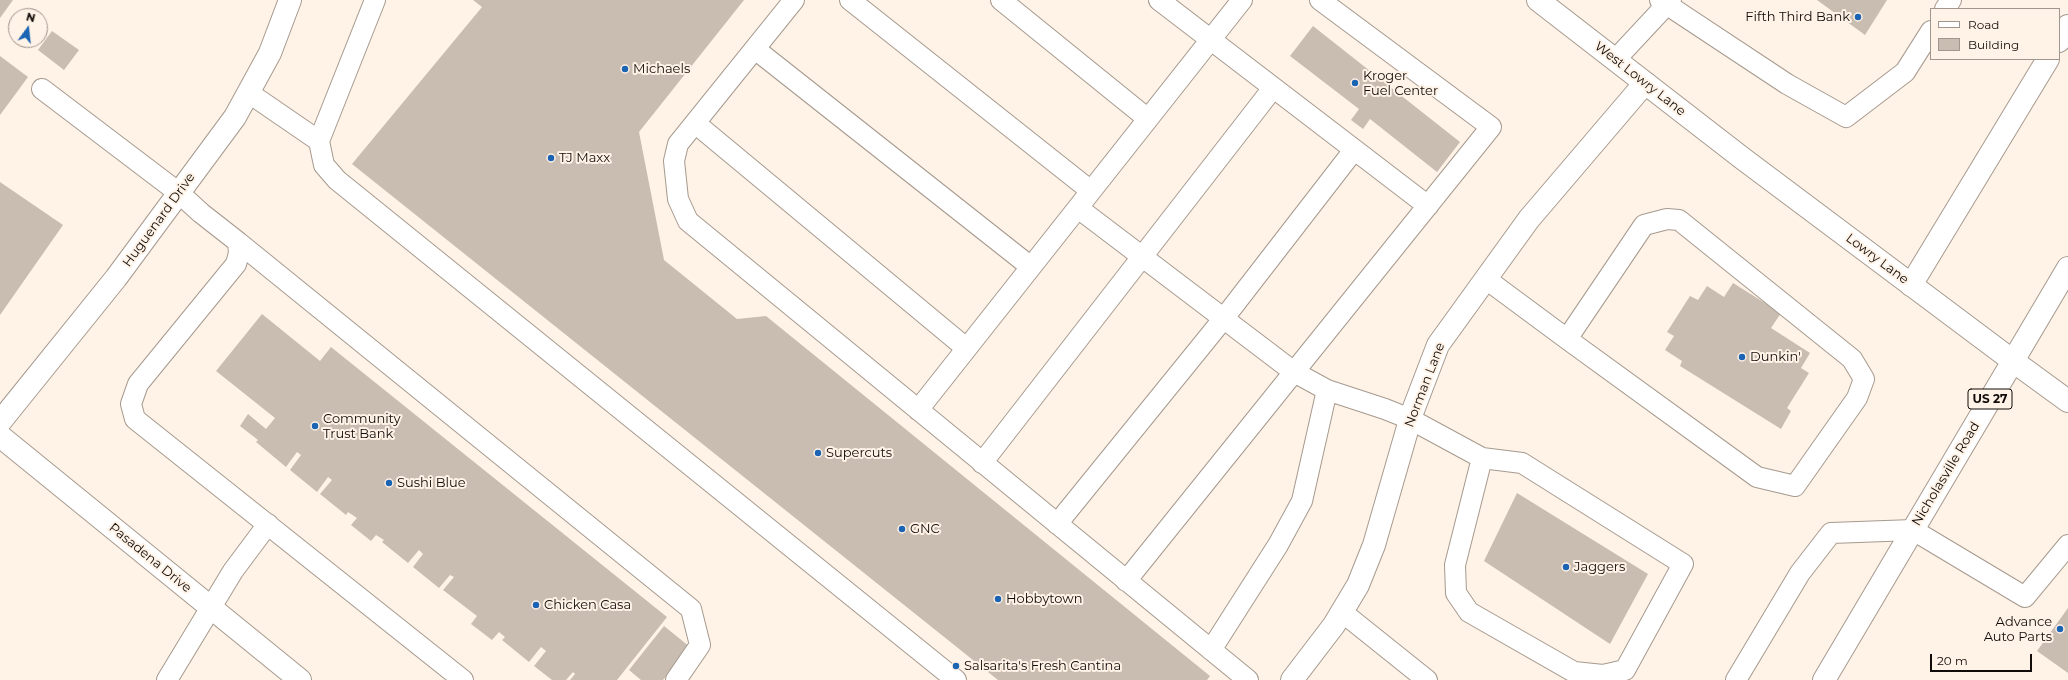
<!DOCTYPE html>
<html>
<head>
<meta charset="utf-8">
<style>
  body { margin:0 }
  #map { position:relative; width:2068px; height:680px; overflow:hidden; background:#fff2e6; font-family:Montserrat,sans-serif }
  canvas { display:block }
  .legend { position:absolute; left:1930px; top:8px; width:130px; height:52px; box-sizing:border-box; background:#fff2e6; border:1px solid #a0968e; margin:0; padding:5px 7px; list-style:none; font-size:12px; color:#110c09 }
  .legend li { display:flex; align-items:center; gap:8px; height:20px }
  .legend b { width:20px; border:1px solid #a0968e }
  .north { position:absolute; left:8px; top:8px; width:40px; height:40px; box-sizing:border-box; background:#fff2e6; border:1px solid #a0968e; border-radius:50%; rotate:15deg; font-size:11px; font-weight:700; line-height:16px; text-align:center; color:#110c09 }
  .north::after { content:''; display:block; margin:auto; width:14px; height:18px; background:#1b63b3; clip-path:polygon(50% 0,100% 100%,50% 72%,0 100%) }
  .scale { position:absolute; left:1930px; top:654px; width:102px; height:18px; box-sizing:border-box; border:2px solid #110c09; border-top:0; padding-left:5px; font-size:12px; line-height:14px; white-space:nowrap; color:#110c09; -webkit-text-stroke:3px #fff2e6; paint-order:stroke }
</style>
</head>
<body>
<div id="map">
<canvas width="2068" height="680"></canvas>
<ul class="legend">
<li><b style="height:5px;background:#fff"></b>Road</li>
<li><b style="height:11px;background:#c9bcb1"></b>Building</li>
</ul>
<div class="north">N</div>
<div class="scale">20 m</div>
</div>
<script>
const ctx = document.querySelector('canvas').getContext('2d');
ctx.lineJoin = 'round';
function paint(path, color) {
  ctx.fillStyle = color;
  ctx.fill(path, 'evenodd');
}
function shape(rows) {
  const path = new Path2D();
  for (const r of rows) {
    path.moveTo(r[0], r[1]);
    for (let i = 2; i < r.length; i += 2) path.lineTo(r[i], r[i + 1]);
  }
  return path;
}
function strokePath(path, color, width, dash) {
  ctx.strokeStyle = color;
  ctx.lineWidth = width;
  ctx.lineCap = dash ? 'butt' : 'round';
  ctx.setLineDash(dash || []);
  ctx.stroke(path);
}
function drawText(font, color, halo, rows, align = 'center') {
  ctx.font = font + ' Montserrat,sans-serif';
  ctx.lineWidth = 4;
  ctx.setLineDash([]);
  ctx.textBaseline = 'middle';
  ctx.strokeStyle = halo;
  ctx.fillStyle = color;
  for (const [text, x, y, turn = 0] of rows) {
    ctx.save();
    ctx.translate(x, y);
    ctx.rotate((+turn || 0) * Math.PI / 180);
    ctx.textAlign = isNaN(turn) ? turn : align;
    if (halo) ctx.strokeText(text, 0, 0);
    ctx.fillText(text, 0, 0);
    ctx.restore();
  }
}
paint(shape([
  [0,0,13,0,0,18],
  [473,0,744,0,639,132,664,260,737,319,766,316,1210,676,1207,680,998,680,352,164,482,7],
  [1817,0,1887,0,1865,35],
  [1313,26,1460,142,1437,172,1370,119,1363,129,1351,120,1359,109,1290,56],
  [52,31,79,50,64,70,38,50],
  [0,56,28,77,0,115],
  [0,182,63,225,0,315],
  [1733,283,1781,313,1771,328,1810,353,1801,368,1809,373,1787,408,1791,411,1781,429,1680,366,1682,361,1665,350,1674,336,1667,332,1690,296,1698,300,1707,286,1724,297],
  [262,314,320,361,331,347,667,617,617,680,570,680,575,674,573,672,566,680,552,680,534,666,546,651,541,647,529,662,502,640,505,637,499,632,492,640,471,624,477,616,443,590,454,577,450,575,439,588,413,567,423,554,419,550,408,563,382,542,384,540,376,535,371,541,351,525,357,518,348,512,346,515,320,494,332,480,328,477,317,492,290,470,301,455,297,452,286,467,256,442,258,440,240,426,248,414,266,429,275,418,216,371],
  [1517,493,1648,574,1610,644,1484,561],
  [2068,608,2068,673,2037,651],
  [664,626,690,647,663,680,641,680,629,670]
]), '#c9bcb1');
const service = shape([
  [794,0,678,144,674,161,678,199,688,221,1248,680],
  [850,0,1091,191],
  [1001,0,1148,119],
  [1159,0,1428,206],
  [1660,0,1787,84,1846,117,1905,72,1931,31],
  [1945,9,1951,0],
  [755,49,1031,267],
  [1615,60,1671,0],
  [42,89,179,193,201,213,238,242,239,253,236,264,138,384,131,404,135,419,463,680],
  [249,93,319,141,324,165,337,180,956,680],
  [695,123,966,348],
  [319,141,375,0],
  [1078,208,1294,372,1327,390,1302,501,1278,545,1211,650],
  [238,242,691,609,700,645,676,680],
  [1486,279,1567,339,1757,477,1795,486,1857,398,1864,379,1852,359,1679,220,1667,219,1644,225,1567,339],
  [1327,390,1385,409,1410,419,1482,458,1455,565,1456,593,1469,612,1574,672,1603,675,1625,670,1683,564,1522,463,1482,458],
  [918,410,1242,0],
  [982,463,1273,88],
  [1057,524,1224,318,1354,150],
  [1126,581,1491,127,1320,0],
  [1342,612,1427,680],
  [167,680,233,571,268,524],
  [1736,680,1800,573,1831,533,1913,530,2025,597,2068,545]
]);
const minor = shape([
  [2059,41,2068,26],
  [1911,285,2048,59],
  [2013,361,2068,401],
  [0,422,116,278,235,117,270,53,290,0],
  [1292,680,1334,625,1358,585,1374,545,1412,413,1438,345,1529,219,1645,83]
]);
const tertiary = shape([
  [1538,0,1742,158,2013,361],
  [0,436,300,680]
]);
const primary = shape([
  [1824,680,2068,268]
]);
strokePath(service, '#a69a8f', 22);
strokePath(minor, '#a69a8f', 24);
strokePath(tertiary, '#a69a8f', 24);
strokePath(primary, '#a69a8f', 24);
strokePath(service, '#fff', 20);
strokePath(minor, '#fff', 22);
strokePath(tertiary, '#fff', 22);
strokePath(primary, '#fff', 22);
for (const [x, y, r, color] of [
  [1858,17,4,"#1b63b3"],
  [625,69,4,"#1b63b3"],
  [1355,83,4,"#1b63b3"],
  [551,158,4,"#1b63b3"],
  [1742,357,4,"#1b63b3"],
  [315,426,4,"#1b63b3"],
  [818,453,4,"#1b63b3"],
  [389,483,4,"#1b63b3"],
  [902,529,4,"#1b63b3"],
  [1566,567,4,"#1b63b3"],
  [998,599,4,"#1b63b3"],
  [536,605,4,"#1b63b3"],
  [2060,629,4,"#1b63b3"],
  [956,666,4,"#1b63b3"]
]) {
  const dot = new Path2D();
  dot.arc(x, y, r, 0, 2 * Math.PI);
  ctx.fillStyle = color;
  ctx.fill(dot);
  strokePath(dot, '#fff2e6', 1.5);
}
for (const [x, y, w] of [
  [1990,399,44]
]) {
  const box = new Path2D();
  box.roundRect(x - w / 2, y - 10, w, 20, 3);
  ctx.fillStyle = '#fff2e6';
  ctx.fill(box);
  strokePath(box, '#110c09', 1);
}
drawText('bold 12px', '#110c09', null, [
  ["US 27",1990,399]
]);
drawText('13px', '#110c09', '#fff2e6', [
  ["Fifth Third Bank",1850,17,"right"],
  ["Michaels",633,69],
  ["Kroger",1363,76],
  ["Fuel Center",1363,91],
  ["TJ Maxx",559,158],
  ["Dunkin'",1750,357],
  ["Community",323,419],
  ["Trust Bank",323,434],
  ["Supercuts",826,453],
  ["Sushi Blue",397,483],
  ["GNC",910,529],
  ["Jaggers",1574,567],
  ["Hobbytown",1006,599],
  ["Chicken Casa",544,605],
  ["Advance",2052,622,"right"],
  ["Auto Parts",2052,637,"right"],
  ["Salsarita's Fresh Cantina",964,666]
], 'left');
drawText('13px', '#110c09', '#fff2e6', [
  ["West Lowry Lane",1640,79,38],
  ["Huguenard Drive",159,220,-54],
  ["Lowry Lane",1877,259,37],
  ["Norman Lane",1425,385,-69],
  ["Nicholasville Road",1946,474,-59],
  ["Pasadena Drive",150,558,39]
]);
</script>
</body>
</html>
